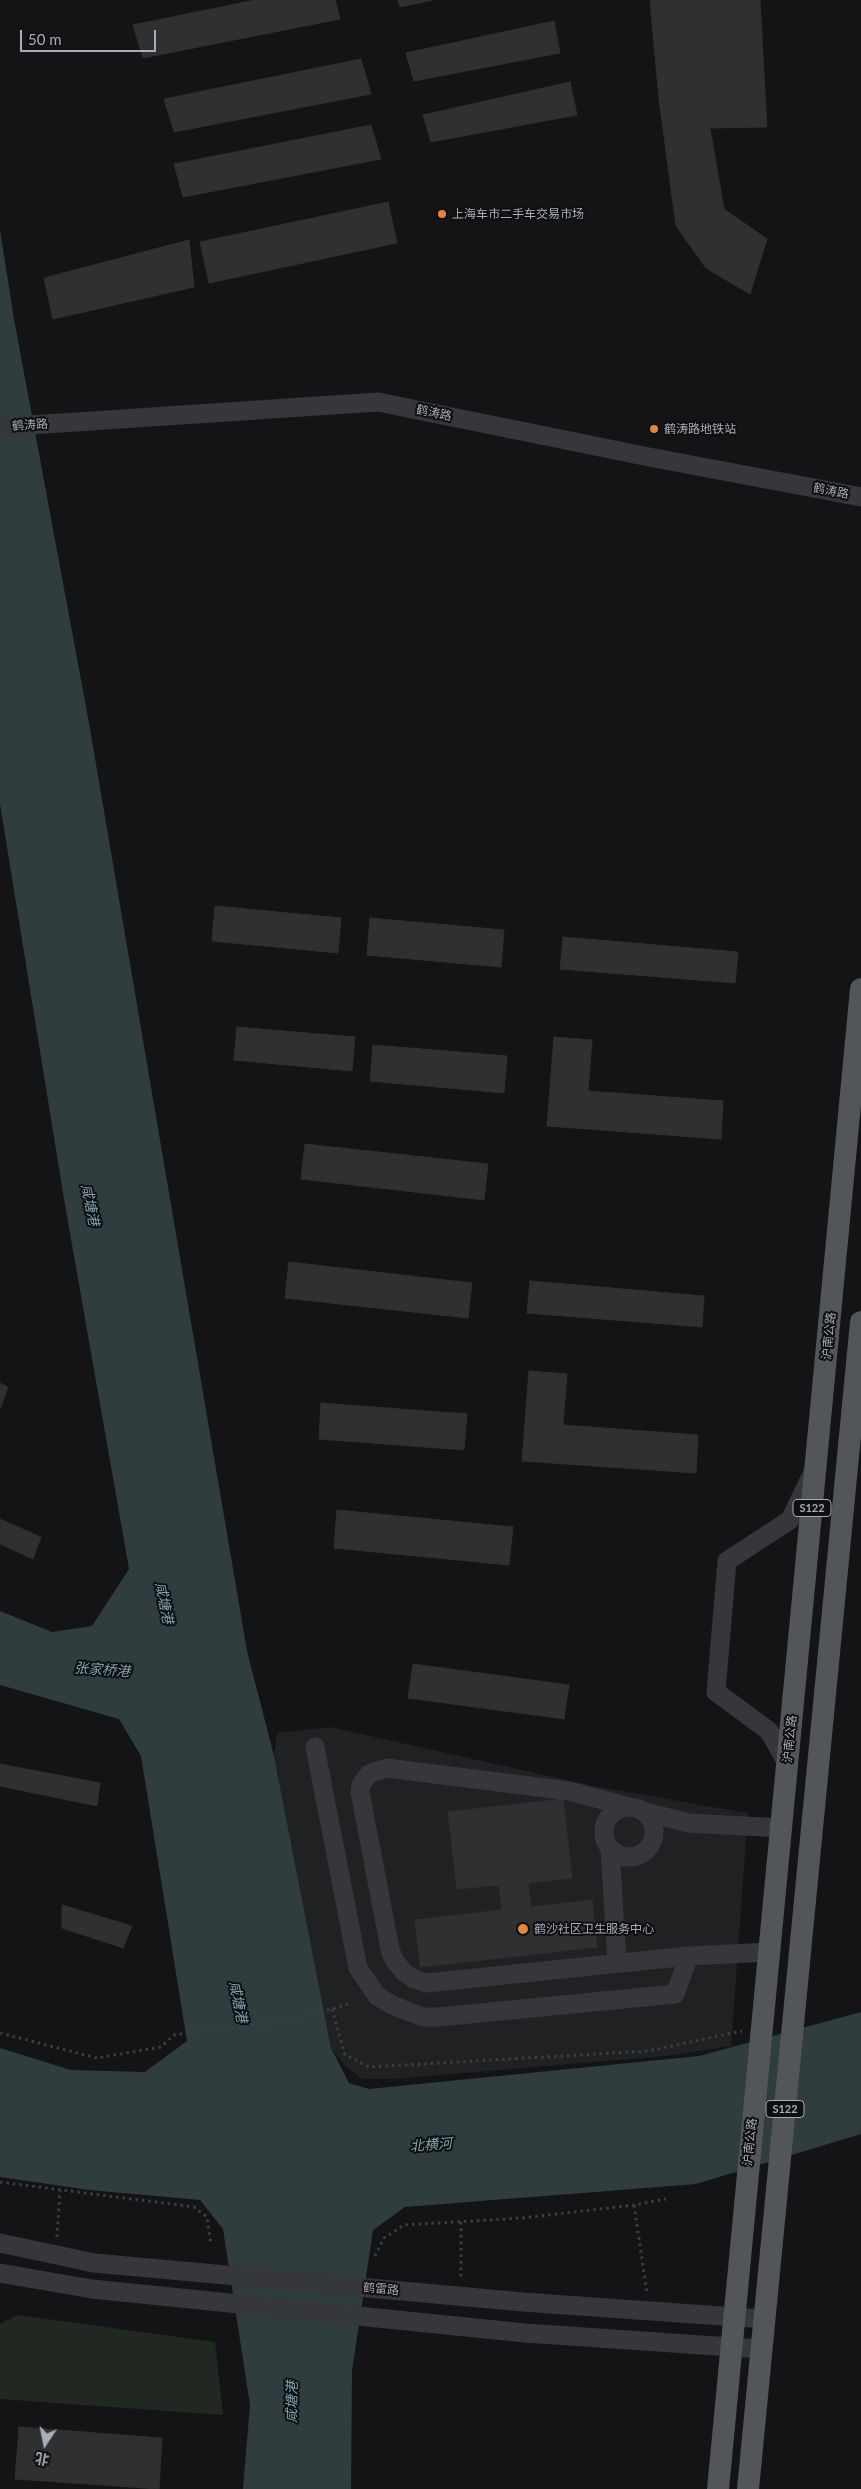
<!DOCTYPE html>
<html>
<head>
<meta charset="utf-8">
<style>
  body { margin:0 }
  #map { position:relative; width:861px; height:2489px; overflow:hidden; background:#141416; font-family:Lato,"Noto Sans SC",sans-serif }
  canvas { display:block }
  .north { position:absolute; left:20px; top:2419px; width:50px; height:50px; -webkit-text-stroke:4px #0f0f11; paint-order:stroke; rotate:191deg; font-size:14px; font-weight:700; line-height:20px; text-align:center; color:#a7aeb5 }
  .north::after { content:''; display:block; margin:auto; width:18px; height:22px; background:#a7aeb5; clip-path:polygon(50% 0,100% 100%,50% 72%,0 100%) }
  .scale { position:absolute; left:20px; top:30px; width:136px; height:22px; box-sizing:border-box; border:2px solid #a7aeb5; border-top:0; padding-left:6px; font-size:15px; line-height:18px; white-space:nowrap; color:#a7aeb5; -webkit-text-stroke:4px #0f0f11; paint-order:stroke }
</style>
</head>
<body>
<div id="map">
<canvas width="861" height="2489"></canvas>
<div class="north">北</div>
<div class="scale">50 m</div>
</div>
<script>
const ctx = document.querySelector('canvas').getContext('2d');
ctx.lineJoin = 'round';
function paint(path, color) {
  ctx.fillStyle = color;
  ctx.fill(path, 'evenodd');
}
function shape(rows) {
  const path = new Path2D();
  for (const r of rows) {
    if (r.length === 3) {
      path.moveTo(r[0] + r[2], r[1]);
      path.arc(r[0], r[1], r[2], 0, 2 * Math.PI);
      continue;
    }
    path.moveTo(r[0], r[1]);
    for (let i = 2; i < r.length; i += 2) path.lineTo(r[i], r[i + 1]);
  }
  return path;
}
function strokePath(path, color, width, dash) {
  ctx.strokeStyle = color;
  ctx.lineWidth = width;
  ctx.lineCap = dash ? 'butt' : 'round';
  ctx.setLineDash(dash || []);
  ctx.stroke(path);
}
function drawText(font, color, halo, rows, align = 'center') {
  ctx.font = font + ' Lato,"Noto Sans SC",sans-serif';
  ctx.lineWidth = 4;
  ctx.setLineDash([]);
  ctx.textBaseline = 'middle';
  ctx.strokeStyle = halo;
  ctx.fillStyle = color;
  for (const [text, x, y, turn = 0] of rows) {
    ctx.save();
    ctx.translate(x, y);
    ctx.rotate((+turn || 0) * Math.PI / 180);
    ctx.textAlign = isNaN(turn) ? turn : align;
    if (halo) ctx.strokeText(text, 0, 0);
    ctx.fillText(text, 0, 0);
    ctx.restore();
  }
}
paint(shape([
  [330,1727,598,1787,748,1813,731,2046,666,2056,394,2079,362,2079,345,2066,331,2048,274,1756,277,1733]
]), '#202123');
paint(shape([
  [18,2315,215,2342,223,2415,0,2399,0,2324]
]), '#212821');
paint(shape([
  [0,230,14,319,89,723,247,1651,274,1756,331,2048,349,2083,369,2089,699,2056,861,2012,861,2134,696,2184,405,2207,373,2230,352,2371,351,2489,243,2489,250,2405,223,2229,200,2200,89,2190,0,2177,0,2048,71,2070,145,2072,187,2041,141,1756,119,1719,0,1685,0,1611,52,1632,92,1626,129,1569,64,1199,0,804]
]), '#303d3f');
const building = shape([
  [255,0,335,0,340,19,143,58,133,25,255,0],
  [398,0,433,0,400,7,398,0],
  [650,0,760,0,767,127,710,128,724,209,767,239,750,294,706,268,676,226,659,99,650,0],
  [554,21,560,53,414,81,406,53,554,21],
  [361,59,371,94,174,132,164,99,361,59],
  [570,82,577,115,431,142,423,115,570,82],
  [371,125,381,159,183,197,174,164,371,125],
  [388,202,397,243,209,283,200,242,388,202],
  [189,240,194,287,53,319,44,278,189,240],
  [215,906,341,918,338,953,212,941,215,906],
  [370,918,504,930,501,967,367,955,370,918],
  [563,937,738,952,735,983,560,969,563,937],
  [237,1027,355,1037,352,1071,234,1060,237,1027],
  [554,1037,592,1040,588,1091,723,1101,721,1139,547,1126,554,1037],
  [373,1045,507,1056,504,1093,370,1081,373,1045],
  [305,1144,488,1164,484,1200,301,1179,305,1144],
  [289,1262,472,1283,468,1318,285,1298,289,1262],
  [530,1281,704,1296,702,1327,527,1313,530,1281],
  [529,1371,567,1374,563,1425,698,1435,696,1473,522,1461,529,1371],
  [0,1383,8,1387,0,1409,0,1383],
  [321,1403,467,1414,464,1450,319,1439,321,1403],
  [337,1510,513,1527,509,1565,334,1548,337,1510],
  [0,1519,41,1537,33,1559,0,1544,0,1519],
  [413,1664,569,1685,564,1719,408,1698,413,1664],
  [0,1764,100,1783,97,1806,0,1786,0,1764],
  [563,1799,572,1878,528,1883,531,1907,592,1900,597,1947,420,1967,415,1920,502,1910,499,1885,457,1889,448,1812,563,1799],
  [62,1905,132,1926,123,1948,62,1928,62,1905],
  [19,2427,162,2438,159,2489,15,2479,19,2427]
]);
paint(building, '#2f3032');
strokePath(building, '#2e2f31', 1);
strokePath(shape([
  [332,2009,345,2055,369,2067,648,2051,742,2031],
  [0,2033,97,2058,161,2047,174,2035,293,2020,352,2003],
  [0,2182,194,2207,207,2217,211,2245],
  [634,2205,647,2293],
  [461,2222,461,2278],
  [57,2237,60,2190],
  [375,2256,384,2238,404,2225,522,2218,634,2205,666,2199]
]), '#3b3e41', 3, [2.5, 4]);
strokePath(shape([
  [0,427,378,402,649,457,861,497],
  [315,1747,358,1968,377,1996,392,2005,423,2017,439,2017,675,1994,689,1956,769,1952],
  [787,1763,769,1731,716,1692,727,1561,790,1520,812,1474],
  [629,1832,25],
  [629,1807,569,1791,387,1768,369,1774,361,1785,360,1792,390,1949,394,1960,404,1972,414,1979,427,1983,689,1956],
  [645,1812,689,1823,781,1828],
  [610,1848,617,1963],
  [0,2243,94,2263,523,2302,764,2319],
  [0,2273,92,2289,525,2333,761,2349]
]), '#35373a', 19);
strokePath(shape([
  [718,2489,861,989],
  [748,2489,861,1322]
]), '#525559', 22);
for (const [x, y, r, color] of [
  [442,214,5,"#e4863e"],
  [654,429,5,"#e4863e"],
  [523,1929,6,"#e4863e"]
]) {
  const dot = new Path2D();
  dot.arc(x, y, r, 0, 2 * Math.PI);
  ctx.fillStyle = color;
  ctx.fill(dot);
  strokePath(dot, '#0f0f11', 2);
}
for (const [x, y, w] of [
  [812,1508,38],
  [785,2109,38]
]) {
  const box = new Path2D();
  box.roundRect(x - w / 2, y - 8.5, w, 17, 4);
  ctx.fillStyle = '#0f0f11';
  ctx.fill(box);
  strokePath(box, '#a7aeb5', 1);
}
drawText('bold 11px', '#a7aeb5', null, [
  ["S122",812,1508],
  ["S122",785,2109]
]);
drawText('12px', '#a7aeb5', '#0f0f11', [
  ["上海车市二手车交易市场",452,214],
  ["鹤涛路地铁站",664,429],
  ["鹤沙社区卫生服务中心",534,1929]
], 'left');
drawText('12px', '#a7aeb5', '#0f0f11', [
  ["鹤涛路",434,413,12],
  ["鹤涛路",30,425,-4],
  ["鹤涛路",831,491,11],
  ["沪南公路",829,1336,-84],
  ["沪南公路",790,1739,-84],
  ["沪南公路",750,2142,-84],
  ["鹤雷路",381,2289,5]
]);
drawText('italic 14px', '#80a3ae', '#0f0f11', [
  ["咸塘港",90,1205,79],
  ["咸塘港",164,1603,79],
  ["张家桥港",102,1670,4],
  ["咸塘港",238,2002,79],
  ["北横河",431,2145,-4],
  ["咸塘港",292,2402,-89]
]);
</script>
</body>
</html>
